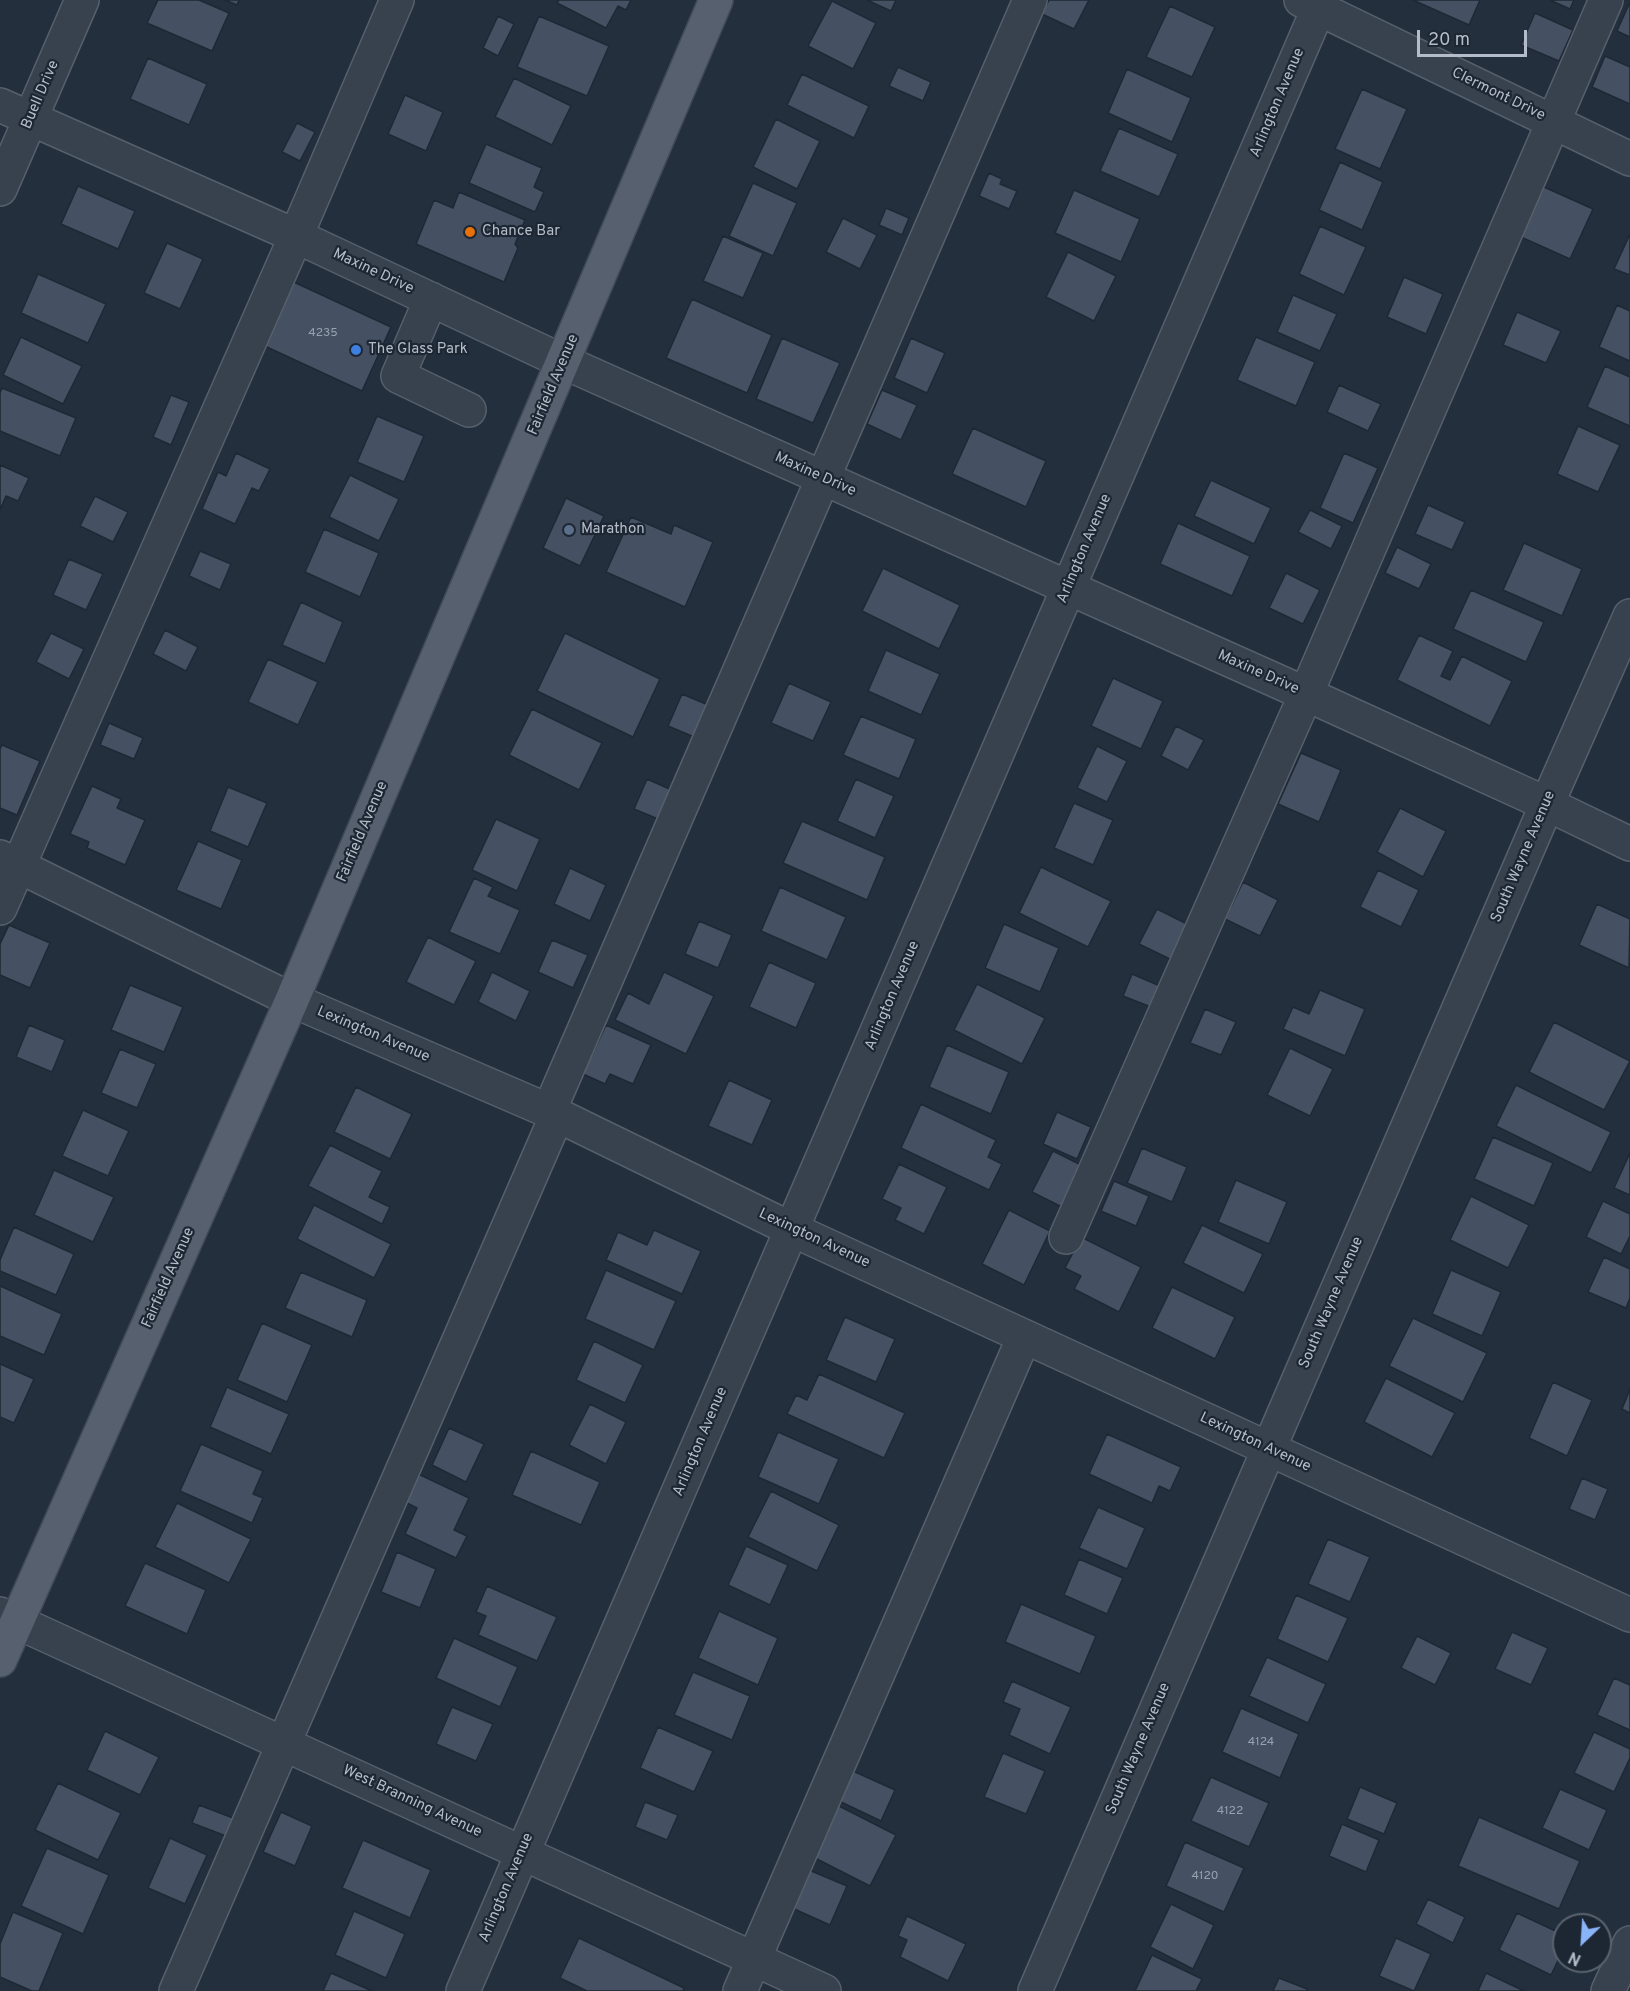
<!DOCTYPE html>
<html>
<head>
<meta charset="utf-8">
<style>
  body { margin:0 }
  #map { position:relative; width:1630px; height:1991px; overflow:hidden; background:#242f3e; font-family:Overpass,sans-serif }
  canvas { display:block }
  .north { position:absolute; left:1552px; top:1913px; width:60px; height:60px; box-sizing:border-box; background:#1d2633; border:2px solid #59626f; border-radius:50%; rotate:205deg; font-size:16px; font-weight:700; line-height:24px; text-align:center; color:#b4bcc9 }
  .north::after { content:''; display:block; margin:auto; width:21px; height:27px; background:#8ab4f8; clip-path:polygon(50% 0,100% 100%,50% 72%,0 100%) }
  .scale { position:absolute; left:1417px; top:30px; width:110px; height:27px; box-sizing:border-box; border:3px solid #b4bcc9; border-top:0; padding-left:8px; font-size:18px; line-height:21px; white-space:nowrap; color:#b4bcc9; -webkit-text-stroke:4px #1d2633; paint-order:stroke }
</style>
</head>
<body>
<div id="map">
<canvas width="1630" height="1991"></canvas>
<div class="north">N</div>
<div class="scale">20 m</div>
</div>
<script>
const ctx = document.querySelector('canvas').getContext('2d');
ctx.lineJoin = 'round';
function paint(path, color) {
  ctx.fillStyle = color;
  ctx.fill(path, 'evenodd');
}
function shape(rows) {
  const path = new Path2D();
  for (const r of rows) {
    path.moveTo(r[0], r[1]);
    for (let i = 2; i < r.length; i += 2) path.lineTo(r[i], r[i + 1]);
  }
  return path;
}
function strokePath(path, color, width, dash) {
  ctx.strokeStyle = color;
  ctx.lineWidth = width;
  ctx.lineCap = dash ? 'butt' : 'round';
  ctx.setLineDash(dash || []);
  ctx.stroke(path);
}
function drawText(font, color, halo, rows, align = 'center') {
  ctx.font = font + ' Overpass,sans-serif';
  ctx.lineWidth = 4.5;
  ctx.setLineDash([]);
  ctx.textBaseline = 'middle';
  ctx.strokeStyle = halo;
  ctx.fillStyle = color;
  for (const [text, x, y, turn = 0] of rows) {
    ctx.save();
    ctx.translate(x, y);
    ctx.rotate((+turn || 0) * Math.PI / 180);
    ctx.textAlign = isNaN(turn) ? turn : align;
    if (halo) ctx.strokeText(text, 0, 0);
    ctx.fillText(text, 0, 0);
    ctx.restore();
  }
}
const building = shape([
  [158,0,199,0,229,13,212,51,147,23,158,0],
  [225,0,239,0,237,5,225,0],
  [559,0,631,0,626,10,618,6,606,28,557,3,559,0],
  [867,0,896,0,891,11,867,0],
  [1049,0,1089,0,1074,29,1042,14,1049,0],
  [1413,0,1480,0,1469,25,1413,0],
  [1550,0,1574,0,1570,9,1550,0],
  [832,1,876,23,853,69,808,46,832,1],
  [1630,2,1630,37,1617,31,1630,2],
  [1170,6,1215,27,1192,77,1146,57,1170,6],
  [1535,13,1573,30,1559,61,1521,45,1535,13],
  [498,16,514,24,498,56,483,48,498,16],
  [539,16,609,46,587,96,517,67,539,16],
  [1605,56,1630,67,1630,104,1592,87,1605,56],
  [148,58,207,84,189,125,130,99,148,58],
  [898,67,931,82,923,101,889,86,898,67],
  [1127,69,1191,98,1172,142,1108,113,1127,69],
  [802,74,869,106,854,138,787,105,802,74],
  [514,78,571,106,552,145,495,117,514,78],
  [1362,89,1407,109,1380,169,1335,149,1362,89],
  [405,95,443,112,426,151,388,134,405,95],
  [776,119,820,141,797,189,753,167,776,119],
  [297,123,315,132,300,161,282,152,297,123],
  [1119,128,1178,154,1159,197,1100,171,1119,128],
  [486,144,542,168,534,187,544,192,535,212,469,183,486,144],
  [1340,162,1383,182,1362,230,1319,210,1340,162],
  [989,173,1002,179,1000,184,1017,191,1009,209,979,196,989,173],
  [753,183,797,203,773,256,729,236,753,183],
  [1535,183,1593,209,1570,259,1512,233,1535,183],
  [78,186,135,211,118,249,61,224,78,186],
  [1074,190,1140,219,1121,262,1055,233,1074,190],
  [459,192,525,220,515,244,518,248,504,282,416,244,434,200,453,208,459,192],
  [886,208,909,218,902,235,879,225,886,208],
  [843,218,877,235,860,269,826,252,843,218],
  [1320,226,1366,247,1344,295,1299,274,1320,226],
  [1630,234,1630,275,1614,269,1630,234],
  [723,236,763,253,743,298,703,281,723,236],
  [167,243,203,259,180,309,144,293,167,243],
  [1068,252,1116,276,1094,321,1046,297,1068,252],
  [38,274,106,304,88,343,21,313,38,274],
  [1404,277,1443,294,1426,334,1387,317,1404,277],
  [285,278,391,327,362,391,256,342,285,278],
  [1293,295,1337,314,1320,351,1277,332,1293,295],
  [692,299,772,335,747,393,666,358,692,299],
  [1617,305,1630,311,1630,361,1599,347,1617,305],
  [1517,312,1561,331,1546,363,1503,345,1517,312],
  [21,337,82,366,63,404,3,375,21,337],
  [1256,337,1315,362,1296,406,1237,380,1256,337],
  [782,338,840,363,813,423,756,399,782,338],
  [911,338,945,353,927,393,894,378,911,338],
  [1605,366,1630,377,1630,426,1587,407,1605,366],
  [1339,385,1381,404,1368,431,1327,412,1339,385],
  [2,388,76,418,60,456,0,431,0,393,2,388],
  [882,390,917,405,901,440,867,424,882,390],
  [171,395,189,402,171,445,153,437,171,395],
  [377,416,424,436,404,482,357,462,377,416],
  [1578,426,1620,445,1598,492,1557,474,1578,426],
  [973,428,1046,461,1026,507,952,474,973,428],
  [236,453,270,469,259,491,252,488,235,524,202,509,218,472,226,476,236,453],
  [1344,453,1378,468,1353,523,1320,508,1344,453],
  [0,465,29,478,18,501,6,496,0,510,0,465],
  [350,475,399,499,379,541,329,517,350,475],
  [1211,480,1271,508,1254,544,1194,516,1211,480],
  [95,496,128,512,113,542,80,526,95,496],
  [566,498,604,516,580,566,543,548,566,498],
  [1428,505,1465,522,1452,550,1415,534,1428,505],
  [1310,510,1342,526,1331,549,1298,532,1310,510],
  [631,517,671,534,674,525,713,542,685,607,606,572,631,517],
  [1178,523,1250,556,1232,596,1160,564,1178,523],
  [324,529,379,553,360,597,305,572,324,529],
  [1524,543,1582,569,1562,616,1503,590,1524,543],
  [1397,547,1431,564,1419,589,1385,573,1397,547],
  [200,551,231,564,220,590,189,576,200,551],
  [69,559,103,574,86,610,53,595,69,559],
  [883,568,960,605,939,649,862,611,883,568],
  [1286,573,1320,590,1303,624,1269,608,1286,573],
  [1471,590,1544,622,1526,662,1453,629,1471,590],
  [301,602,343,622,325,664,282,645,301,602],
  [165,630,198,647,186,671,153,654,165,630],
  [51,633,84,649,69,679,36,662,51,633],
  [565,633,660,679,633,737,537,691,565,633],
  [1419,635,1453,651,1441,676,1450,680,1462,656,1512,681,1490,726,1397,680,1419,635],
  [886,650,940,674,921,715,868,691,886,650],
  [268,659,318,682,298,725,248,702,268,659],
  [1113,678,1163,701,1141,749,1091,726,1113,678],
  [789,683,831,702,813,741,771,723,789,683],
  [682,694,713,707,699,739,668,726,682,694],
  [532,709,602,743,579,790,509,755,532,709],
  [861,716,916,739,899,779,843,755,861,716],
  [109,723,143,738,134,759,100,745,109,723],
  [1176,726,1204,740,1188,770,1161,756,1176,726],
  [2,745,40,761,17,815,0,808,0,749,2,745],
  [1097,746,1127,761,1107,802,1077,788,1097,746],
  [1301,753,1341,770,1319,822,1278,804,1301,753],
  [647,779,683,795,670,824,634,809,647,779],
  [856,779,894,796,875,838,837,821,856,779],
  [92,786,121,799,117,808,145,820,125,865,87,848,89,842,70,834,92,786],
  [228,787,267,803,248,847,210,831,228,787],
  [1074,803,1113,820,1093,865,1054,848,1074,803],
  [1400,808,1446,831,1423,877,1377,852,1400,808],
  [496,819,540,839,517,891,472,870,496,819],
  [802,821,885,857,867,900,783,863,802,821],
  [198,841,242,860,221,909,176,890,198,841],
  [1041,867,1111,901,1088,947,1019,913,1041,867],
  [570,868,606,885,590,921,554,904,570,868],
  [1378,870,1419,890,1401,927,1360,907,1378,870],
  [474,878,493,887,488,896,520,910,500,954,449,932,474,878],
  [1243,882,1278,900,1260,936,1225,919,1243,882],
  [780,887,846,917,827,960,761,931,780,887],
  [1597,904,1630,919,1629,968,1579,945,1597,904],
  [1157,909,1191,926,1174,961,1139,944,1157,909],
  [699,921,732,935,718,968,685,954,699,921],
  [1004,924,1059,948,1040,992,985,968,1004,924],
  [9,925,50,943,30,988,0,975,0,944,9,925],
  [428,937,476,961,454,1005,406,982,428,937],
  [552,940,588,955,573,988,538,972,552,940],
  [769,962,816,983,796,1028,749,1007,769,962],
  [492,972,530,991,516,1021,478,1002,492,972],
  [664,972,714,996,686,1054,615,1020,628,993,649,1004,664,972],
  [1132,974,1160,986,1151,1007,1123,996,1132,974],
  [977,984,1045,1018,1022,1064,954,1030,977,984],
  [130,985,183,1007,164,1052,111,1030,130,985],
  [1320,990,1365,1009,1345,1056,1283,1029,1293,1007,1309,1014,1320,990],
  [1205,1009,1236,1022,1221,1055,1190,1043,1205,1009],
  [1554,1022,1630,1061,1604,1110,1529,1072,1554,1022],
  [29,1025,65,1040,52,1072,16,1057,29,1025],
  [606,1025,651,1045,633,1084,610,1074,605,1084,583,1074,606,1025],
  [947,1045,1009,1072,991,1114,929,1087,947,1045],
  [1290,1048,1333,1069,1310,1116,1267,1095,1290,1048],
  [120,1049,156,1064,137,1108,101,1093,120,1049],
  [729,1080,772,1100,752,1145,708,1126,729,1080],
  [1516,1085,1611,1132,1591,1173,1496,1126,1516,1085],
  [356,1087,412,1114,390,1159,334,1132,356,1087],
  [921,1104,996,1140,988,1157,1002,1164,989,1190,901,1148,921,1104],
  [83,1110,129,1131,108,1176,62,1156,83,1110],
  [1057,1112,1091,1127,1077,1159,1043,1144,1057,1112],
  [1493,1137,1553,1163,1534,1206,1474,1179,1493,1137],
  [330,1145,382,1171,369,1197,390,1207,382,1224,308,1186,330,1145],
  [1142,1148,1187,1167,1172,1202,1127,1183,1142,1148],
  [1053,1151,1089,1169,1068,1210,1032,1192,1053,1151],
  [1630,1153,1630,1195,1614,1188,1630,1153],
  [899,1164,947,1187,924,1234,895,1220,901,1208,882,1199,899,1164],
  [54,1170,114,1197,93,1242,34,1215,54,1170],
  [1236,1180,1287,1202,1269,1244,1218,1222,1236,1180],
  [1114,1181,1149,1196,1136,1226,1101,1211,1114,1181],
  [1471,1196,1529,1225,1508,1268,1450,1240,1471,1196],
  [1603,1201,1630,1214,1630,1236,1621,1254,1586,1237,1603,1201],
  [314,1205,391,1244,374,1278,297,1239,314,1205],
  [1009,1210,1050,1231,1024,1285,982,1264,1009,1210],
  [1202,1225,1263,1254,1244,1293,1183,1263,1202,1225],
  [14,1227,74,1254,56,1295,0,1271,0,1260,14,1227],
  [654,1230,701,1251,682,1294,606,1260,618,1232,647,1245,654,1230],
  [1081,1237,1141,1267,1119,1312,1074,1289,1081,1276,1065,1268,1081,1237],
  [1604,1257,1630,1269,1630,1298,1626,1308,1588,1292,1604,1257],
  [606,1270,676,1301,654,1350,585,1319,606,1270],
  [1451,1270,1501,1292,1482,1336,1432,1314,1451,1270],
  [301,1272,367,1300,352,1337,285,1308,301,1272],
  [0,1286,62,1314,44,1355,0,1336,0,1286],
  [1172,1287,1235,1317,1215,1359,1152,1328,1172,1287],
  [845,1317,895,1339,876,1382,826,1360,845,1317],
  [1413,1318,1487,1353,1463,1402,1389,1366,1413,1318],
  [262,1323,312,1345,287,1402,237,1380,262,1323],
  [594,1341,643,1365,625,1403,576,1380,594,1341],
  [0,1364,34,1379,14,1423,0,1417,0,1364],
  [819,1374,905,1413,884,1458,787,1414,796,1395,807,1400,819,1374],
  [1386,1378,1455,1413,1432,1457,1364,1422,1386,1378],
  [1553,1382,1592,1400,1567,1456,1529,1438,1553,1382],
  [227,1387,289,1414,271,1454,210,1427,227,1387],
  [1630,1389,1630,1413,1622,1409,1630,1389],
  [590,1404,626,1422,606,1464,569,1445,590,1404],
  [449,1428,484,1444,466,1482,432,1465,449,1428],
  [778,1432,839,1459,819,1504,758,1477,778,1432],
  [1107,1434,1181,1467,1170,1491,1159,1486,1152,1503,1089,1474,1107,1434],
  [201,1444,263,1471,253,1494,263,1498,252,1523,180,1491,201,1444],
  [531,1451,600,1482,581,1525,512,1495,531,1451],
  [414,1472,469,1498,454,1530,467,1536,456,1558,405,1534,417,1508,401,1500,414,1472],
  [1582,1478,1608,1489,1595,1520,1569,1509,1582,1478],
  [771,1491,839,1525,817,1571,748,1537,771,1491],
  [177,1503,251,1539,229,1583,155,1547,177,1503],
  [1098,1507,1145,1528,1127,1569,1079,1548,1098,1507],
  [1328,1539,1370,1557,1350,1602,1308,1584,1328,1539],
  [746,1546,788,1565,770,1605,728,1585,746,1546],
  [397,1552,436,1569,420,1608,381,1592,397,1552],
  [1079,1559,1123,1578,1107,1614,1064,1595,1079,1559],
  [145,1563,206,1590,187,1634,125,1606,145,1563],
  [487,1586,557,1617,537,1661,478,1635,486,1616,476,1612,487,1586],
  [1296,1595,1348,1618,1328,1662,1277,1639,1296,1595],
  [1021,1604,1096,1636,1080,1674,1005,1642,1021,1604],
  [719,1611,778,1638,758,1685,698,1658,719,1611],
  [1512,1632,1548,1648,1531,1685,1495,1669,1512,1632],
  [1417,1636,1451,1653,1435,1685,1401,1668,1417,1636],
  [454,1638,518,1667,500,1707,436,1678,454,1638],
  [1267,1657,1326,1684,1308,1723,1249,1696,1267,1657],
  [693,1672,750,1696,732,1740,674,1715,693,1672],
  [1614,1678,1630,1685,1630,1730,1597,1715,1614,1678],
  [1012,1681,1071,1707,1050,1754,1009,1735,1020,1709,1003,1702,1012,1681],
  [452,1707,493,1724,476,1761,436,1744,452,1707],
  [1241,1708,1299,1734,1280,1778,1222,1752,1241,1708],
  [658,1727,713,1751,694,1792,640,1768,658,1727],
  [105,1731,159,1757,140,1795,87,1770,105,1731],
  [1594,1732,1630,1749,1630,1758,1614,1792,1574,1773,1594,1732],
  [1003,1753,1045,1771,1026,1814,984,1797,1003,1753],
  [853,1771,895,1790,881,1821,839,1801,853,1771],
  [1211,1777,1269,1803,1249,1847,1191,1821,1211,1777],
  [58,1783,121,1813,98,1860,35,1830,58,1783],
  [1360,1787,1397,1803,1384,1834,1347,1819,1360,1787],
  [1560,1789,1607,1810,1589,1850,1542,1828,1560,1789],
  [645,1802,678,1815,667,1840,635,1827,645,1802],
  [199,1805,233,1818,226,1836,192,1823,199,1805],
  [837,1805,896,1835,870,1886,811,1856,837,1805],
  [281,1812,312,1826,295,1866,263,1852,281,1812],
  [1479,1817,1580,1861,1559,1909,1458,1866,1479,1817],
  [1342,1824,1379,1840,1366,1872,1329,1856,1342,1824],
  [170,1838,207,1855,185,1904,148,1888,170,1838],
  [363,1840,431,1870,410,1918,342,1888,363,1840],
  [1185,1842,1244,1868,1224,1912,1166,1886,1185,1842],
  [47,1848,109,1875,83,1934,21,1906,47,1848],
  [809,1870,847,1886,830,1925,792,1908,809,1870],
  [1428,1899,1465,1917,1453,1943,1416,1924,1428,1899],
  [1171,1904,1214,1925,1193,1969,1150,1947,1171,1904],
  [354,1911,405,1934,386,1978,335,1955,354,1911],
  [13,1912,63,1933,39,1991,32,1991,0,1977,0,1944,13,1912],
  [1517,1913,1564,1935,1564,1948,1551,1975,1499,1950,1517,1913],
  [907,1916,966,1944,948,1981,900,1957,907,1940,898,1936,907,1916],
  [579,1938,684,1988,683,1991,587,1991,560,1978,579,1938],
  [1396,1938,1431,1954,1414,1991,1379,1976,1396,1938],
  [1152,1955,1202,1979,1196,1991,1135,1991,1152,1955],
  [331,1973,372,1991,323,1991,331,1973],
  [1486,1973,1524,1991,1478,1991,1486,1973],
  [1279,1978,1307,1989,1306,1991,1273,1991,1279,1978]
]);
paint(building, '#455162');
strokePath(building, '#1f2835', 1.5);
const minor = shape([
  [1301,0,1630,159],
  [0,105,296,236,564,362,1306,694,1547,804,1630,844],
  [0,189,82,0],
  [431,299,398,376,469,410],
  [0,857,292,1000,549,1111,793,1230,1630,1615],
  [0,908,296,236,397,0],
  [549,1111,1030,0],
  [1066,1237,1306,694,1606,0],
  [0,1614,824,1991],
  [176,1991,557,1115],
  [463,1991,1322,0],
  [740,1991,1024,1337],
  [1035,1991,1547,804,1630,616],
  [1608,1991,1630,1943]
]);
const major = shape([
  [0,1660,292,1000,716,0]
]);
strokePath(minor, '#565f6c', 36);
strokePath(major, '#414a57', 36);
strokePath(minor, '#38414e', 33);
strokePath(major, '#56606e', 33);
for (const [x, y, r, color] of [
  [470,232,6,"#e8710a"],
  [356,350,6,"#3f7fe0"],
  [569,530,6,"#5c6f8a"]
]) {
  const dot = new Path2D();
  dot.arc(x, y, r, 0, 2 * Math.PI);
  ctx.fillStyle = color;
  ctx.fill(dot);
  strokePath(dot, '#1d2633', 2);
}
drawText('12px', '#98a1af', null, [
  ["4235",323,334],
  ["4124",1261,1743],
  ["4122",1230,1812],
  ["4120",1205,1877]
]);
drawText('15px', '#b4bcc9', '#1d2633', [
  ["Buell Drive",41,95,-67],
  ["Clermont Drive",1498,95,26],
  ["Arlington Avenue",1278,103,-67],
  ["Maxine Drive",373,272,25],
  ["Fairfield Avenue",554,385,-67],
  ["Maxine Drive",815,475,24],
  ["Arlington Avenue",1085,549,-67],
  ["Maxine Drive",1258,673,24],
  ["Fairfield Avenue",363,832,-67],
  ["South Wayne Avenue",1524,857,-67],
  ["Arlington Avenue",893,996,-67],
  ["Lexington Avenue",373,1035,23],
  ["Lexington Avenue",814,1239,25],
  ["Fairfield Avenue",169,1278,-66],
  ["South Wayne Avenue",1332,1303,-67],
  ["Arlington Avenue",701,1442,-67],
  ["Lexington Avenue",1255,1443,25],
  ["South Wayne Avenue",1139,1749,-67],
  ["West Branning Avenue",412,1802,25],
  ["Arlington Avenue",507,1888,-67]
]);
drawText('15px', '#b4bcc9', '#1d2633', [
  ["Chance Bar",482,232],
  ["The Glass Park",368,350],
  ["Marathon",581,530]
], 'left');
</script>
</body>
</html>
